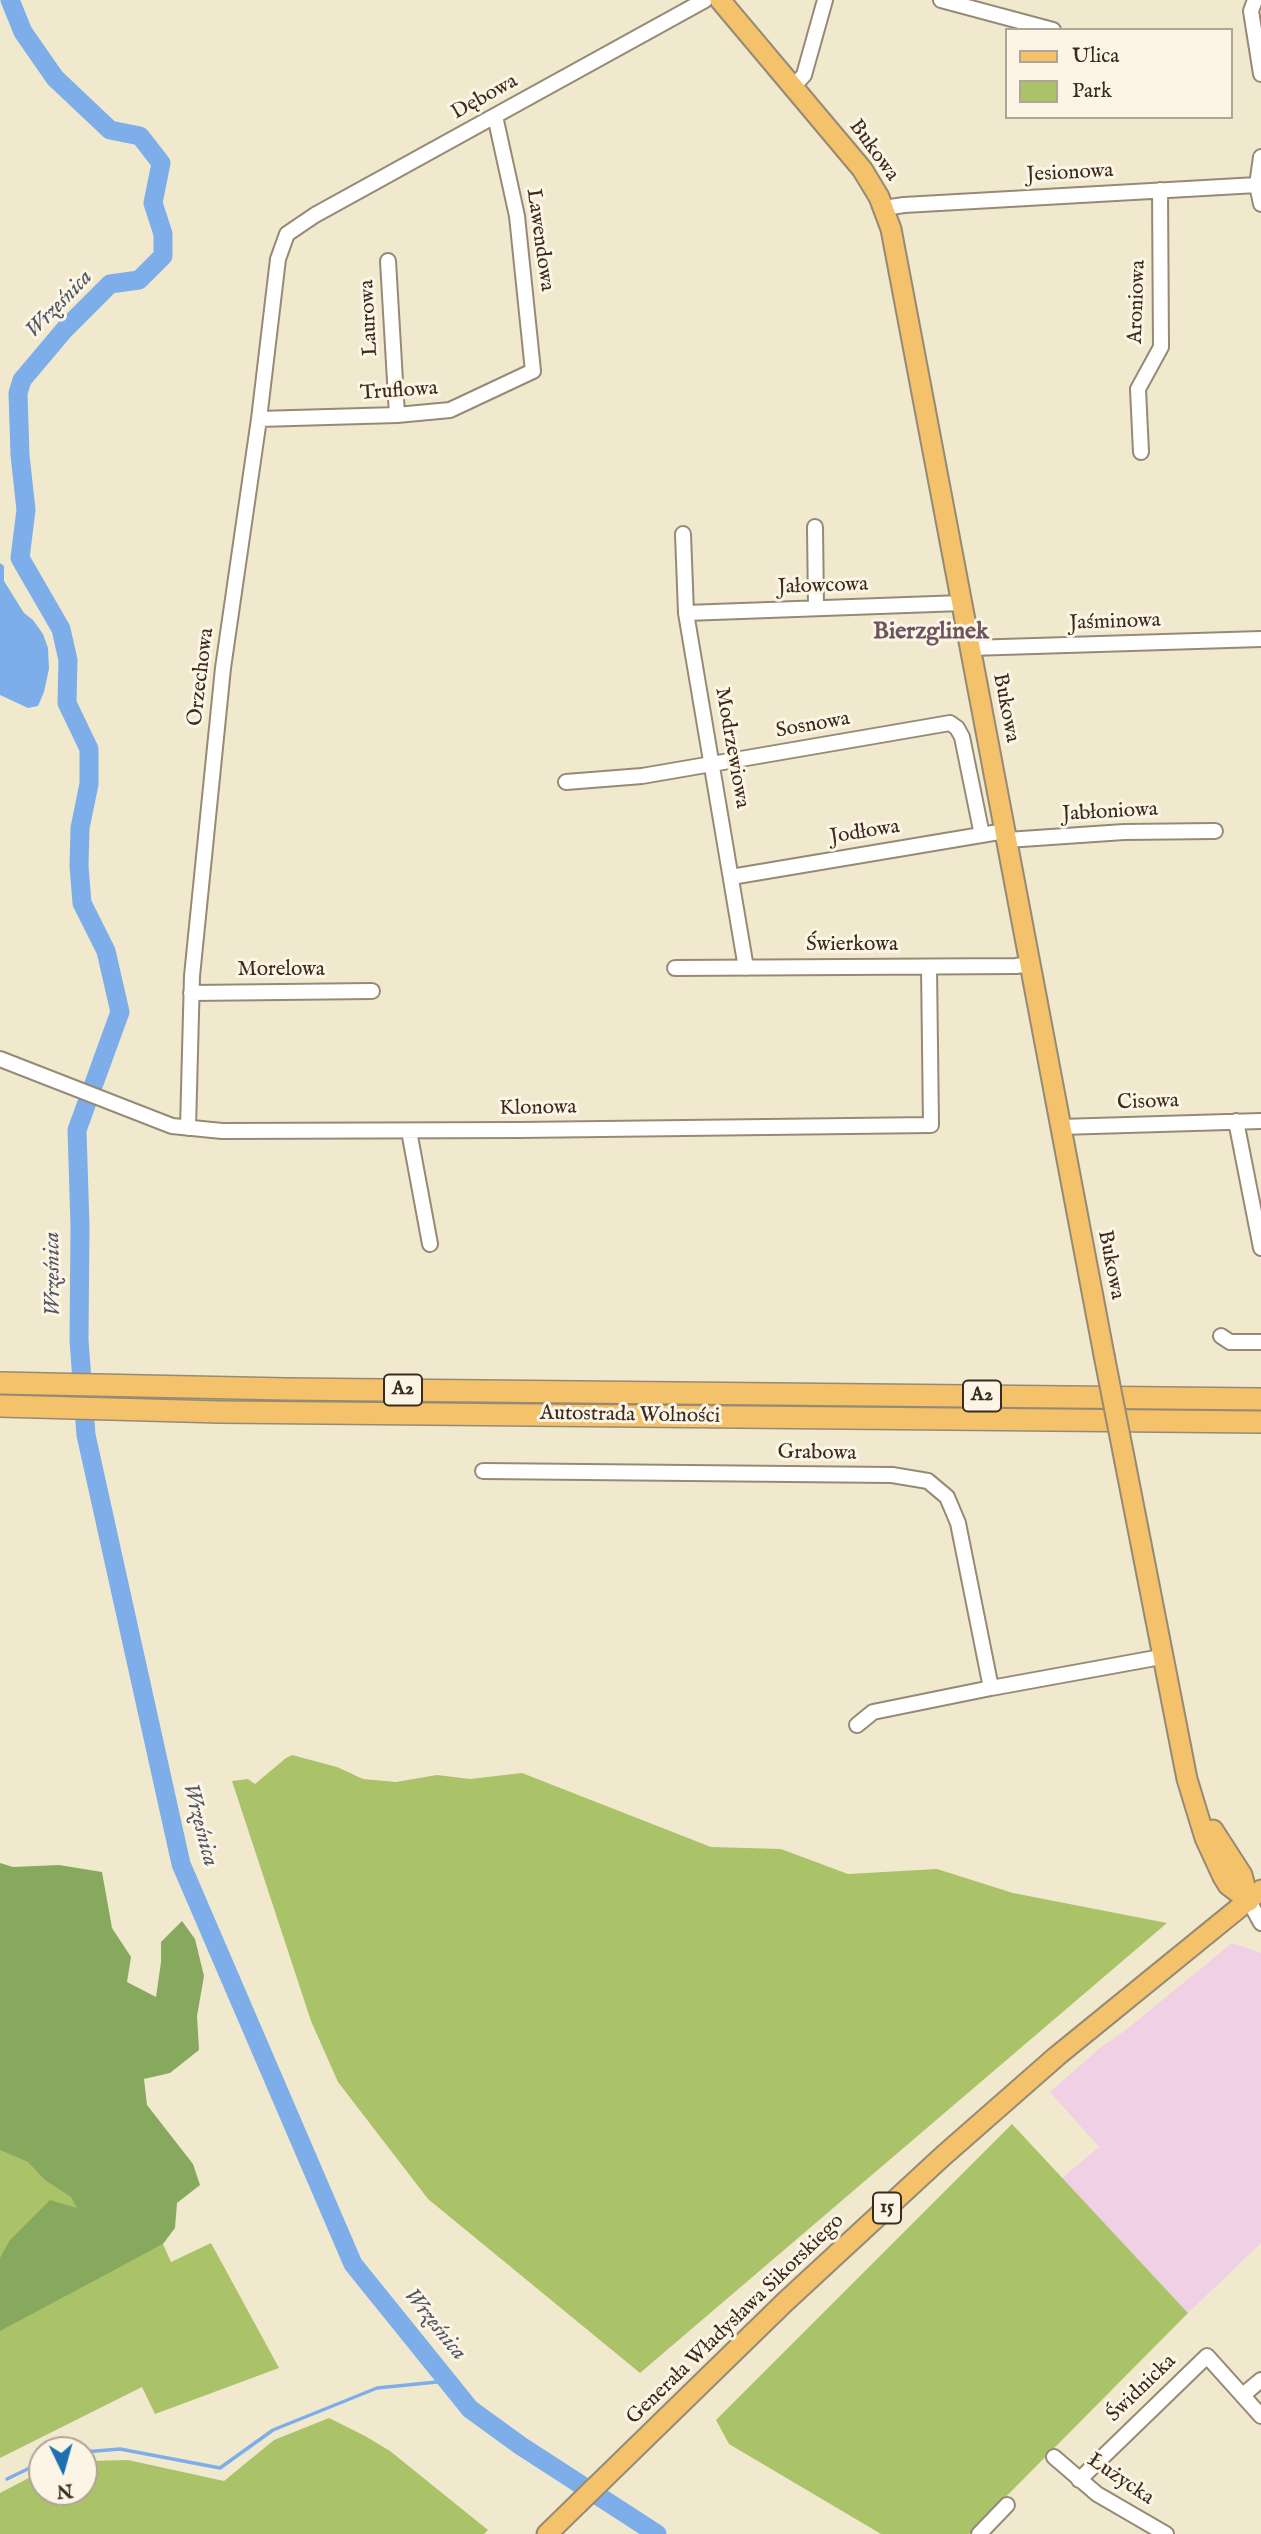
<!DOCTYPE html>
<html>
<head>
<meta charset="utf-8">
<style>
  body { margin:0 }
  #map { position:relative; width:1261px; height:2534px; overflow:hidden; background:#f1e9ce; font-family:"IM FELL English",serif }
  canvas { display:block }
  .legend { position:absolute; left:1005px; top:28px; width:228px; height:91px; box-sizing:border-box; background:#fcf5e5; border:2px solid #afa495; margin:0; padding:9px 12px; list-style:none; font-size:21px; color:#3b2a1e }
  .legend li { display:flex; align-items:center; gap:14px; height:35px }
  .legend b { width:35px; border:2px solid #afa495 }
  .north { position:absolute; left:28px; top:2436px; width:70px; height:70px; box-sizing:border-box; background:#fcf5e5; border:2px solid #afa495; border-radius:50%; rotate:175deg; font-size:19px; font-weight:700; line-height:28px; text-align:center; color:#3b2a1e }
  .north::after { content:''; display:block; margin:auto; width:24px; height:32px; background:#1f6fb2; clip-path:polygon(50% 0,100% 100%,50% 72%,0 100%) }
</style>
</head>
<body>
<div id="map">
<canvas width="1261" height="2534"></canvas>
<ul class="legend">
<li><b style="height:9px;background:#f3c26a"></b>Ulica</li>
<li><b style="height:19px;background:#aac369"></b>Park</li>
</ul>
<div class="north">N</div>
</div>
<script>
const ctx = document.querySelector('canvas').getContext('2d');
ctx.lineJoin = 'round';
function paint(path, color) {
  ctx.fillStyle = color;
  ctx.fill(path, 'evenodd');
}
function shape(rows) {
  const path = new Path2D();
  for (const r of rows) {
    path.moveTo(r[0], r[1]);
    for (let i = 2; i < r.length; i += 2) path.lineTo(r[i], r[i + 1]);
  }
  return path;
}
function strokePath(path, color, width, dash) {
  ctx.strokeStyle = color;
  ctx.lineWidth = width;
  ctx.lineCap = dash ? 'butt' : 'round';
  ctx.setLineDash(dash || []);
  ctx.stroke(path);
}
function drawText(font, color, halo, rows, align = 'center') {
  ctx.font = font + ' "IM FELL English",serif';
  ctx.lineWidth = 6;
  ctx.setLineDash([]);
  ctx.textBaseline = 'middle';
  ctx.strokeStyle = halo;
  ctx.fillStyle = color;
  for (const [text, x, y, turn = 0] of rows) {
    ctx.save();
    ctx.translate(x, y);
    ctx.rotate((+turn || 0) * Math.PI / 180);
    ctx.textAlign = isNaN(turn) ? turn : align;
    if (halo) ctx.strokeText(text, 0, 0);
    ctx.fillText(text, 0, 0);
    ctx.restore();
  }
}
paint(shape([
  [1232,1943,1261,1953,1261,2243,1188,2313,1062,2178,1099,2147,1050,2092,1100,2048,1127,2029]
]), '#f0d0e5');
paint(shape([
  [105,1394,1105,1404,1107,1414,106,1402],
  [1123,1405,1261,1406,1261,1415,1125,1414],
  [292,1755,337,1767,363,1779,396,1782,437,1775,470,1779,522,1773,711,1847,781,1849,848,1874,937,1869,1013,1893,1167,1923,640,2373,428,2199,338,2082,311,2021,232,1781,248,1779,255,1784,286,1758],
  [0,1974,120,2266,163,2244,171,2262,211,2243,279,2368,155,2414,142,2387,0,2458],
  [1012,2124,1188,2313,969,2534,881,2534,729,2444,716,2420],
  [329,2418,365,2436,390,2451,488,2530,484,2534,0,2534,0,2493,38,2473,42,2472,42,2492,84,2492,84,2462,90,2461,128,2460,224,2481,274,2440]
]), '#aac369');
paint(shape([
  [0,1863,13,1867,59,1865,102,1872,112,1928,131,1957,127,1982,156,1997,161,1962,161,1942,182,1921,195,1939,204,1976,197,2016,199,2050,170,2073,144,2079,147,2105,193,2164,200,2185,177,2203,175,2228,163,2244,0,2331,0,2258,10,2240,50,2200,77,2208,71,2197,45,2180,28,2162,0,2150]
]), '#87a95d');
paint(shape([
  [0,563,4,566,4,581,24,613,33,620,43,634,48,648,49,669,44,692,38,706,28,708,0,695]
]), '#7daee9');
strokePath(shape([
  [84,2452,120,2449,220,2468,273,2430,377,2388,447,2381],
  [7,2479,42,2462]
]), '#7daee9', 3.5);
strokePath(shape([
  [10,0,23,32,55,78,110,130,140,136,161,163,153,203,163,234,163,256,139,280,110,284,65,329,22,380,18,393,20,455,26,510,20,558,61,629,68,660,67,703,89,749,89,784,80,828,79,866,82,903,106,951,120,1012,77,1130,80,1226,79,1340,86,1435,181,1864,353,2264,470,2409,521,2446,657,2534]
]), '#7daee9', 19);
const minor = shape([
  [941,0,1053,30],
  [1255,0,1251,11,1261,74],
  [794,86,804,75,825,0],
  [1261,157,1257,185,1261,204],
  [884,208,904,205,1257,185],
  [388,261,397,415],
  [259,419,397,415,450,410,533,371,517,216,495,116],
  [1141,452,1138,389,1161,347,1160,190],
  [815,527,816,608],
  [683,534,686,613,746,968],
  [686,613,962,603],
  [970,648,1261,639],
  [566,782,642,776,950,723,957,728,962,737,982,835],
  [1007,840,1124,832,1215,831],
  [731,877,1005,831],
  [675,968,1016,966,1030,964],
  [191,993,372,991],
  [0,1059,172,1126,222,1131,520,1130,931,1125,929,967],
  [1236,1121,1261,1248],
  [1060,1127,1261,1121],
  [188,1128,192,976,223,668,259,419,278,259,287,234,315,215,705,0],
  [409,1131,430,1244],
  [1221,1336,1230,1342,1261,1342],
  [483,1471,892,1475,928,1481,947,1497,958,1523,991,1688,1161,1657],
  [857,1725,873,1712,991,1688],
  [1249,1901,1261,1923],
  [1243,2395,1261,2380],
  [1054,2457,1097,2494,1166,2534],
  [1079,2480,1207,2356,1261,2416],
  [979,2534,1007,2505]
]);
const major = shape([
  [720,0,862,169,879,197,891,229,1104,1355],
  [1125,1462,1187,1779,1205,1838,1223,1877,1228,1885,1249,1901],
  [1213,1830,1242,1875,1249,1901],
  [547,2534,785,2302,943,2156,1057,2056,1261,1890]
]);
const highway = shape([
  [0,1383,287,1389,1261,1399],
  [0,1406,220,1412,1261,1422]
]);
strokePath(minor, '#968a76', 18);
strokePath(major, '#968a76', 23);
strokePath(highway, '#968a76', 24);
strokePath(minor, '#fff', 14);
strokePath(major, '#f3c26a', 19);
strokePath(highway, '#f3c26a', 21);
const majorBridge = shape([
  [1104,1355,1125,1462]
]);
strokePath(majorBridge, '#968a76', 23, []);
strokePath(majorBridge, '#f3c26a', 19);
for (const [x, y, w] of [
  [403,1390,38],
  [982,1396,38],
  [887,2208,28]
]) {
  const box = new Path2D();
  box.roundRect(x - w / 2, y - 15.5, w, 31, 5);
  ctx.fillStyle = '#fcf5e5';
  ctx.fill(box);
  strokePath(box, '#3b2a1e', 2);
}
drawText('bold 19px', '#3b2a1e', null, [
  ["A2",403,1390],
  ["A2",982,1396],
  ["15",887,2208]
]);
drawText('21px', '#3b2a1e', '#fcf5e5', [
  ["Dębowa",485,98,-29],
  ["Bukowa",873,151,54],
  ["Jesionowa",1070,174,-3],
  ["Lawendowa",539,240,82],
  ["Aroniowa",1138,302,-88],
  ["Laurowa",370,318,-93],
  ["Truflowa",399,392,-4],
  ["Jałowcowa",823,587,-2],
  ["Jaśminowa",1115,623,-2],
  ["Orzechowa",202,677,-83],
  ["Bukowa",1005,708,79],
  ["Sosnowa",813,726,-10],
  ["Modrzewiowa",731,748,80],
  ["Jabłoniowa",1110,813,-3],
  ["Jodłowa",865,833,-9],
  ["Świerkowa",852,946],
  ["Morelowa",281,971],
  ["Cisowa",1148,1103,-2],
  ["Klonowa",538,1109,-1],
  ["Bukowa",1110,1265,79],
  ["Autostrada Wolności",630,1416,1],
  ["Grabowa",817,1454,1],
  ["Generała Władysława Sikorskiego",736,2320,-44],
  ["Świdnicka",1142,2389,-44],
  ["Łużycka",1120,2480,34]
]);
drawText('italic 23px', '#525865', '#fcf5e5', [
  ["Wrześnica",60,305,-46],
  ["Wrześnica",54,1274,-91],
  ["Wrześnica",199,1825,75],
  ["Wrześnica",434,2325,51]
]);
drawText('bold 24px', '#6c5360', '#fcf5e5', [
  ["Bierzglinek",931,633]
]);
</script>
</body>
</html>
